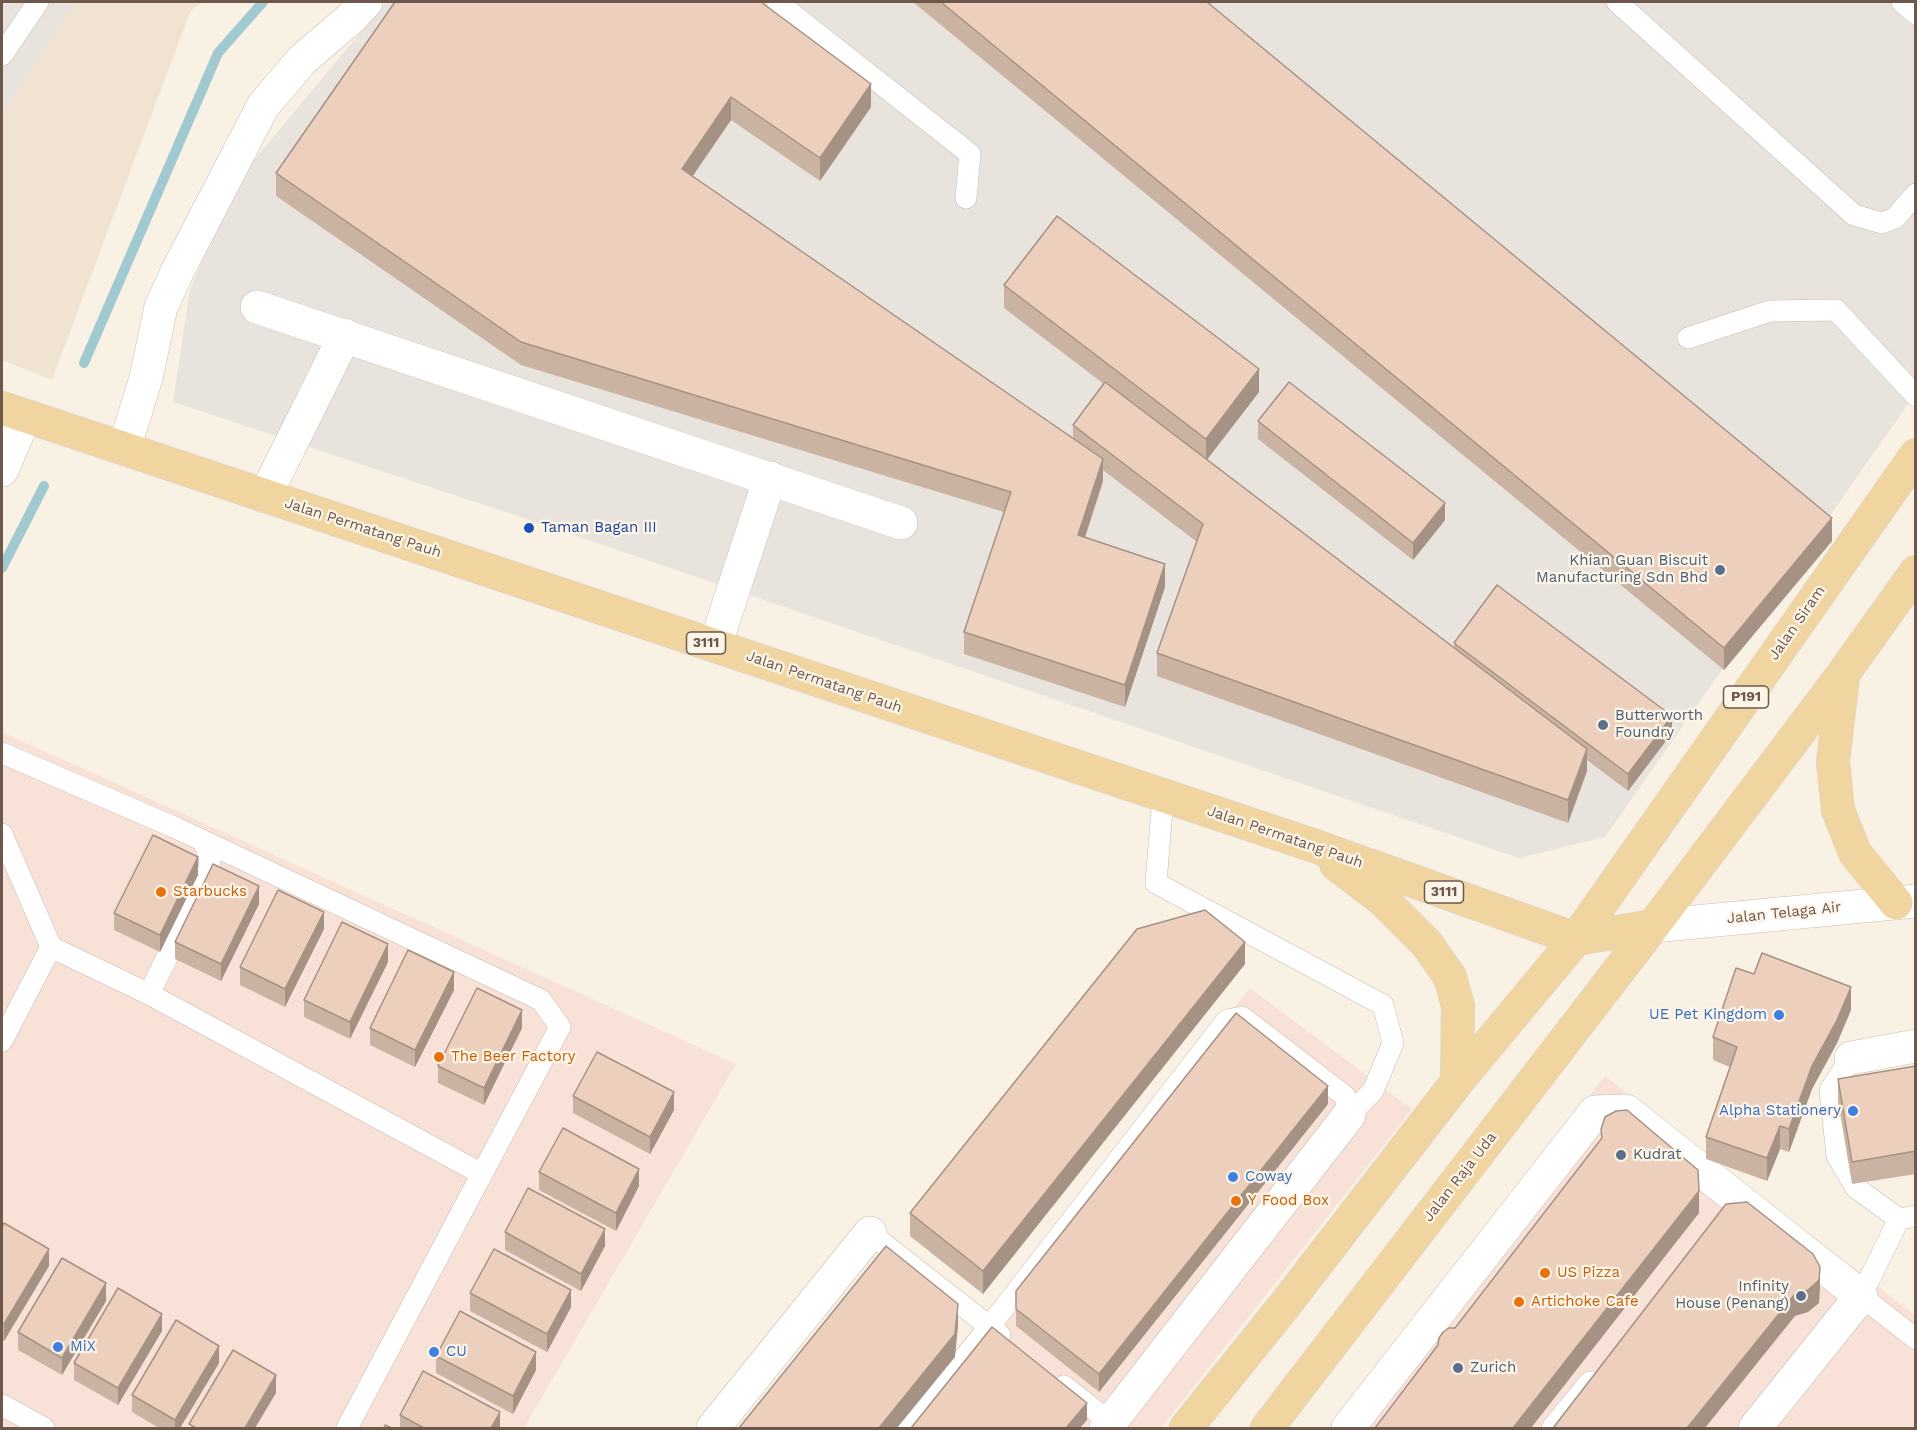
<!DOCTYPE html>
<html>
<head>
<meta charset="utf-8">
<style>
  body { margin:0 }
  #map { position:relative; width:1917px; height:1430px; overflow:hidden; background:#f9f1e3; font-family:"Work Sans",sans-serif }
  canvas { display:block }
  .frame { position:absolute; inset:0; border:3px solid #6e584c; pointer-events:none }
</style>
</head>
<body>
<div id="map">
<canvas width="1917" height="1430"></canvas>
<div class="frame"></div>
</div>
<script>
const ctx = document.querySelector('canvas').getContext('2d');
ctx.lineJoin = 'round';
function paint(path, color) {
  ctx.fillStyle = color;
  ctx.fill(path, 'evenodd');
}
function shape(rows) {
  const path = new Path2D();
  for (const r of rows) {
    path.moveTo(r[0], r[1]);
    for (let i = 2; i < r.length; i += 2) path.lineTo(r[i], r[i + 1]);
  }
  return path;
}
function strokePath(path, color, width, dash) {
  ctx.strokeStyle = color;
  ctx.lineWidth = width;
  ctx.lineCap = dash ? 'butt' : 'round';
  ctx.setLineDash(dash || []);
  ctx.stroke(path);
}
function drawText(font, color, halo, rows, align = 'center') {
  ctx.font = font + ' "Work Sans",sans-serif';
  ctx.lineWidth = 4.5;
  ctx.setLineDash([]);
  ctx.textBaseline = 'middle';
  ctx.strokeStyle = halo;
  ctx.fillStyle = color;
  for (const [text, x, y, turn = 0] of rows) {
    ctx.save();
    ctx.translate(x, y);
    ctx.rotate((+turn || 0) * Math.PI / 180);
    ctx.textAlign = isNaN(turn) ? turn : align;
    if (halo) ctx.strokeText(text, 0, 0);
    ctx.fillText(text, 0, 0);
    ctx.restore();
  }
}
paint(shape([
  [2,2,203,2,191,10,52,380,2,360]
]), '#f0e3d2');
paint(shape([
  [2,732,736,1064,524,1428,2,1428],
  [1250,988,1412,1109,1161,1428,900,1428],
  [1605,1076,1915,1315,1915,1428,1330,1428]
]), '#f8e2d7');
paint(shape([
  [2,2,75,2,2,115],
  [386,2,1915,2,1915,394,1605,837,1519,858,518,516,173,402,190,289,238,179]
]), '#e9e3dd');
strokePath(shape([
  [84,363,218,53,263,2],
  [2,568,44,486]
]), '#a1c9d1', 10);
const lane = shape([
  [777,2,970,154,966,198],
  [1617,2,1854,215,1882,223,1895,218,1916,194],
  [1902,2,1916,14],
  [2,55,38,2],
  [1688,338,1770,311,1836,310,1916,396],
  [2,753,174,827,541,1000,560,1027,347,1428],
  [1163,796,1156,883,1383,1005,1393,1043,1373,1091,1349,1115],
  [2,834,51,947,149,994,482,1174],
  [149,994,205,880,210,865,209,854,203,841],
  [2,1041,51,947],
  [1851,1058,1830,1090,1837,1156,1856,1188,1899,1219,1916,1216],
  [1899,1219,1861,1296,1916,1339],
  [870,1233,1000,1335],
  [1064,1386,1111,1423],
  [2,1405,44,1428],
  [907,1428,989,1327,1227,1020,1242,1017,1345,1096,1349,1115],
  [1552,1428,1590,1382]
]);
const street = shape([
  [257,307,901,523],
  [124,449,146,378,161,307,178,270,263,106,302,60,351,18,366,2],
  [2,470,25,416],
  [265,496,345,335],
  [715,646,770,478],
  [1851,1058,1916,1046],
  [713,1428,870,1233],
  [1106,1428,1349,1115],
  [1348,1428,1595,1112,1626,1111,1861,1296,1755,1428]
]);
const secondary = shape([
  [1653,926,1916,901]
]);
const primary = shape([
  [2,408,1312,845,1576,939,1653,926],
  [1843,676,1833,762,1838,810,1855,853,1896,903],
  [1336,864,1383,900,1427,944,1450,977,1458,1006,1457,1082],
  [1186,1428,1284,1306,1457,1082,1576,939,1916,455],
  [1267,1428,1653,926,1843,674,1916,572]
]);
strokePath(lane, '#cbbbae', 22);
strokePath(street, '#cbbbae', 34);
strokePath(secondary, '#cebbab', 34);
strokePath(primary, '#d6d0cd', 34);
strokePath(lane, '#fff', 21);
strokePath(street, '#fff', 33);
strokePath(secondary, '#fff', 33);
strokePath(primary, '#f1d5a1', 33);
paint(shape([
  [395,2,871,107,820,181,731,120,693,176,1073,438,1073,425,1104,384,1004,308,1004,285,1259,392,1207,459,1454,647,1454,643,1672,733,1628,791,1587,760,1587,771,1568,823,1157,676,1157,653,1197,542,1103,470,1103,481,1085,538,1165,587,1125,707,964,654,964,632,1004,512,521,365,276,196,276,173],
  [913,2,1207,2,1832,541,1724,670],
  [1258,421,1445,520,1413,560,1258,439],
  [198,875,160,952,114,930,114,913],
  [259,904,221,981,175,959,175,942],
  [324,929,285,1007,240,985,240,967],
  [388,962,350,1039,304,1017,304,1000],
  [1245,964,983,1294,910,1236,910,1213],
  [454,990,415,1067,370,1045,370,1028],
  [1851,1010,1837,1043,1812,1089,1789,1152,1780,1149,1767,1181,1706,1159,1706,1137,1730,1067,1713,1060,1713,1037],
  [522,1028,484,1105,438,1083,438,1066],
  [1916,1066,1916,1174,1852,1184,1838,1101,1838,1079],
  [573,1096,674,1110,650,1154,573,1113],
  [1328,1104,1099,1392,1016,1326,1016,1291],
  [539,1172,639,1186,616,1231,539,1190],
  [2,1228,49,1266,4,1341,2,1339],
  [505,1232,605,1246,581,1291,505,1250],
  [470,1293,571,1307,547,1352,470,1311],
  [106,1301,62,1375,18,1350,18,1332],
  [162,1331,118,1405,74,1380,74,1363],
  [436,1356,536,1370,513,1414,436,1373],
  [219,1363,180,1428,159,1428,132,1412,132,1395],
  [400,1415,500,1428,400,1428]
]), '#cbb3a3');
paint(shape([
  [871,84,871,107,820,181,820,158],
  [731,97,731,120,682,191,682,169],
  [1259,369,1259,392,1206,461,1206,439],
  [1103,459,1103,481,1078,558,1078,535],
  [1445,503,1445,520,1413,560,1413,543],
  [1832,518,1832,541,1724,670,1724,648],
  [1165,564,1165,587,1125,707,1125,685],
  [1672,716,1672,733,1628,791,1628,774],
  [1587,749,1587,771,1568,823,1568,800],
  [198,857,198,875,160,952,160,935],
  [259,886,259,904,221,981,221,964],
  [324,912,324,929,285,1007,285,989],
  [1245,942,1245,964,983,1294,983,1271],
  [388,944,388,962,350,1039,350,1022],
  [454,972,454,990,415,1067,415,1050],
  [1851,987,1851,1010,1837,1043,1812,1089,1789,1152,1789,1129,1812,1066],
  [522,1010,522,1028,484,1105,484,1088],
  [1328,1086,1328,1104,1099,1392,1099,1374],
  [674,1092,674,1110,650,1154,650,1137],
  [1780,1126,1780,1149,1767,1181,1767,1158],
  [639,1169,639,1186,616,1231,616,1213],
  [1699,1191,1699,1213,1531,1428,1513,1428],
  [605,1229,605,1246,581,1291,581,1274],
  [49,1249,49,1266,4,1341,4,1324],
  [1820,1267,1820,1289,1819,1303,1808,1312,1795,1316,1705,1428,1687,1428,1795,1294],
  [106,1283,106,1301,62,1375,62,1358],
  [571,1290,571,1307,547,1352,547,1334],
  [958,1304,958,1326,955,1357,897,1428,879,1428],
  [162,1314,162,1331,118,1405,118,1388],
  [219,1346,219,1363,180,1428,175,1428,175,1420],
  [536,1352,536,1370,513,1414,513,1396],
  [276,1375,276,1393,255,1428,245,1428],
  [1087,1403,1087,1420,1080,1428,1066,1428],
  [500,1412,500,1428,491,1428]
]), '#a59284');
const building = shape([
  [395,2,761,2,871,84,820,158,731,97,682,169,1103,459,1078,535,1165,564,1125,685,964,632,1011,492,521,342,276,173,395,2],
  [941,2,1207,2,1832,518,1724,648,941,2],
  [1057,216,1259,369,1206,439,1004,285,1057,216],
  [1105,382,1587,749,1568,800,1157,653,1203,524,1073,425,1105,382],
  [1289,382,1445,503,1413,543,1258,421,1289,382],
  [1497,585,1672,716,1628,774,1454,643,1497,585],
  [153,835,198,857,160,935,114,913,153,835],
  [213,864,259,886,221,964,175,942,213,864],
  [278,890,324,912,285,989,240,967,278,890],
  [1205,910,1245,942,983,1271,910,1213,1137,929,1205,910],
  [342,922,388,944,350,1022,304,1000,342,922],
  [408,950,454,972,415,1050,370,1028,408,950],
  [1762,953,1851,987,1837,1020,1812,1066,1789,1129,1780,1126,1767,1158,1706,1137,1737,1047,1713,1037,1736,968,1754,974,1762,953],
  [477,988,522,1010,484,1088,438,1066,477,988],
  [1236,1013,1328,1086,1099,1374,1016,1309,1016,1291,1236,1013],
  [597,1052,674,1092,650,1137,573,1096,597,1052],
  [1916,1066,1916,1151,1852,1162,1838,1079,1916,1066],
  [1627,1110,1698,1170,1699,1191,1513,1428,1375,1428,1438,1345,1439,1338,1443,1332,1449,1328,1455,1328,1602,1138,1601,1129,1605,1117,1616,1111,1627,1110],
  [563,1128,639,1169,616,1213,539,1172,563,1128],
  [528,1188,605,1229,581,1274,505,1232,528,1188],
  [1747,1202,1813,1254,1820,1267,1819,1280,1808,1290,1795,1294,1687,1428,1553,1428,1726,1204,1747,1202],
  [4,1223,49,1249,4,1324,2,1322,2,1228,4,1223],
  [886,1246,958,1304,955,1334,879,1428,739,1428,886,1246],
  [494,1249,571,1290,547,1334,470,1293,494,1249],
  [62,1258,106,1283,62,1358,18,1332,62,1258],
  [118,1288,162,1314,118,1388,74,1363,118,1288],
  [460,1311,536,1352,513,1396,436,1356,460,1311],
  [176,1320,219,1346,175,1420,132,1395,176,1320],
  [992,1327,1087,1403,1066,1428,911,1428,992,1327],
  [233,1350,276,1375,245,1428,196,1428,189,1424,233,1350],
  [423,1371,500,1412,491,1428,424,1428,400,1415,423,1371],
  [385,1425,392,1428,384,1428,385,1425]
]);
paint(building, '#ecd0bd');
strokePath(building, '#a59284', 1.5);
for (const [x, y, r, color] of [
  [529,528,6,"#1a4fb4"],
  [1720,570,6,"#5c6f8a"],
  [1603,725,6,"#5c6f8a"],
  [161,892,6,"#e8710a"],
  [1779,1015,6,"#3f7fe0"],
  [439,1057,6,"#e8710a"],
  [1853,1111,6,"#3f7fe0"],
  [1621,1155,6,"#5c6f8a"],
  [1233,1177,6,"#3f7fe0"],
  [1236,1201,6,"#e8710a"],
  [1545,1273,6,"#e8710a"],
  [1801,1296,6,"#5c6f8a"],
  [1519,1302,6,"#e8710a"],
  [58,1347,6,"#3f7fe0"],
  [434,1352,6,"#3f7fe0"],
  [1458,1368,6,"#5c6f8a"]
]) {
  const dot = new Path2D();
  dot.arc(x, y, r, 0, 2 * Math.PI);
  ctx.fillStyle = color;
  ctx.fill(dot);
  strokePath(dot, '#fdf5e8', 2);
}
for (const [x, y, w] of [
  [706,643,39],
  [1746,697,45],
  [1444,892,39]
]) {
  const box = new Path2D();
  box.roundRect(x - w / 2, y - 11, w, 22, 4.5);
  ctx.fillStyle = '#fdf5e8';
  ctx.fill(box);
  strokePath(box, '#6e584c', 1.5);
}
drawText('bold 14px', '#6e584c', null, [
  ["3111",706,643],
  ["P191",1746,697],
  ["3111",1444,892]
]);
drawText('15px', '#6e584c', '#fdf5e8', [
  ["Jalan Permatang Pauh",363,528,18],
  ["Jalan Siram",1797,623,-55],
  ["Jalan Permatang Pauh",824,682,19],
  ["Jalan Permatang Pauh",1285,837,19],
  ["Jalan Telaga Air",1784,913,-6],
  ["Jalan Raja Uda",1460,1177,-52]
]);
drawText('15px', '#164399', '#fdf5e8', [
  ["Taman Bagan III",541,528]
], 'left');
drawText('15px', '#4e5e75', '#fdf5e8', [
  ["Khian Guan Biscuit",1708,561,"right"],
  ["Manufacturing Sdn Bhd",1708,578,"right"],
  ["Butterworth",1615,716],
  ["Foundry",1615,733],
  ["Kudrat",1633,1155],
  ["Infinity",1789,1287,"right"],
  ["House (Penang)",1789,1304,"right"],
  ["Zurich",1470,1368]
], 'left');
drawText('15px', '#c56008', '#fdf5e8', [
  ["Starbucks",173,892],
  ["The Beer Factory",451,1057],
  ["Y Food Box",1248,1201],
  ["US Pizza",1557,1273],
  ["Artichoke Cafe",1531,1302]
], 'left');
drawText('15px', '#366cbe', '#fdf5e8', [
  ["UE Pet Kingdom",1767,1015,"right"],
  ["Alpha Stationery",1841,1111,"right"],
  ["Coway",1245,1177],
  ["MiX",70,1347],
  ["CU",446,1352]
], 'left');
</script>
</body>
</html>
